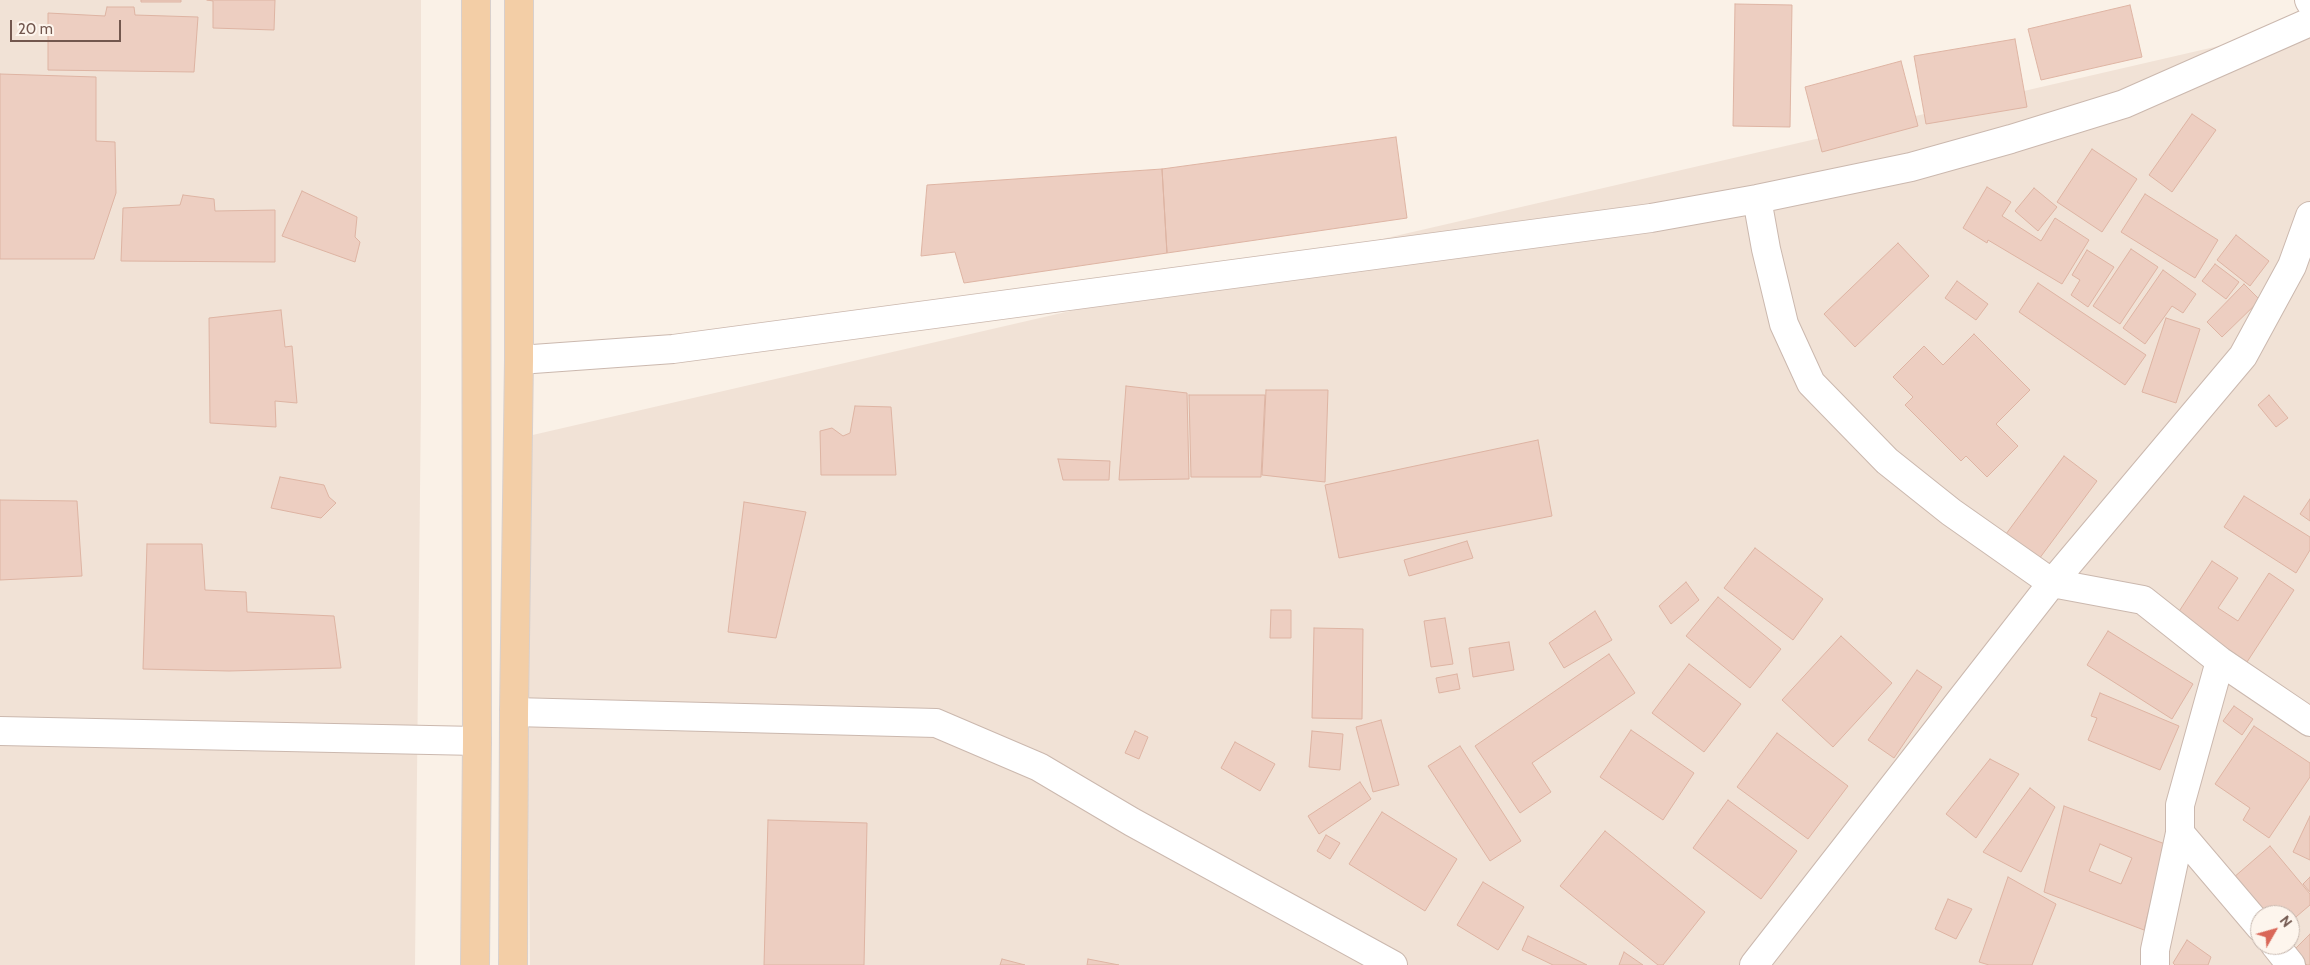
<!DOCTYPE html>
<html>
<head>
<meta charset="utf-8">
<style>
  body { margin:0 }
  #map { position:relative; width:2310px; height:965px; overflow:hidden; background:#faf1e7; font-family:Cabin,sans-serif }
  canvas { display:block }
  .north { position:absolute; left:2250px; top:905px; width:50px; height:50px; box-sizing:border-box; background:#fdf5ed; border:1px solid #c5b6ad; border-radius:50%; rotate:52deg; font-size:14px; font-weight:700; line-height:20px; text-align:center; color:#72574e }
  .north::after { content:''; display:block; margin:auto; width:18px; height:22px; background:#d96758; clip-path:polygon(50% 0,100% 100%,50% 72%,0 100%) }
  .scale { position:absolute; left:10px; top:20px; width:111px; height:22px; box-sizing:border-box; border:2px solid #72574e; border-top:0; padding-left:6px; font-size:15px; line-height:18px; white-space:nowrap; color:#72574e; -webkit-text-stroke:4px #fdf5ed; paint-order:stroke }
</style>
</head>
<body>
<div id="map">
<canvas width="2310" height="965"></canvas>
<div class="north">N</div>
<div class="scale">20 m</div>
</div>
<script>
const ctx = document.querySelector('canvas').getContext('2d');
ctx.lineJoin = 'round';
function paint(path, color) {
  ctx.fillStyle = color;
  ctx.fill(path, 'evenodd');
}
function shape(rows) {
  const path = new Path2D();
  for (const r of rows) {
    path.moveTo(r[0], r[1]);
    for (let i = 2; i < r.length; i += 2) path.lineTo(r[i], r[i + 1]);
  }
  return path;
}
function strokePath(path, color, width, dash) {
  ctx.strokeStyle = color;
  ctx.lineWidth = width;
  ctx.lineCap = dash ? 'butt' : 'round';
  ctx.setLineDash(dash || []);
  ctx.stroke(path);
}
paint(shape([
  [0,0,421,0,421,396,415,965,0,965],
  [2310,25,2310,965,530,965,524,437],
  [2260,915,2290,915,2290,945,2260,945]
]), '#f1e2d6');
const building = shape([
  [141,0,181,0,181,2,141,2,141,0],
  [207,0,275,0,274,30,213,28,213,1,207,0],
  [1735,4,1792,5,1790,127,1733,126,1735,4],
  [2130,5,2142,57,2041,80,2028,29,2130,5],
  [107,7,134,7,135,15,198,17,194,72,48,70,48,13,105,16,107,7],
  [2015,39,2027,107,1926,124,1914,56,2015,39],
  [1901,61,1918,126,1822,152,1805,87,1901,61],
  [0,74,96,77,96,141,115,142,116,193,94,259,0,259,0,74],
  [2192,114,2216,130,2172,192,2149,175,2192,114],
  [1396,137,1407,218,1167,253,1162,169,1396,137],
  [2092,149,2137,179,2102,232,2057,202,2092,149],
  [1162,169,1167,253,964,283,955,252,921,256,927,185,1162,169],
  [1987,187,2011,202,2002,216,2041,241,2055,218,2089,240,2062,284,1988,240,1987,243,1963,228,1987,187],
  [2034,188,2057,207,2038,231,2015,211,2034,188],
  [302,191,357,217,355,237,360,242,355,262,282,236,302,191],
  [2145,194,2218,240,2195,278,2121,232,2145,194],
  [183,195,214,199,215,211,275,210,275,262,121,261,123,208,180,205,183,195],
  [2236,235,2269,261,2250,286,2217,260,2236,235],
  [1898,243,1929,276,1855,347,1824,314,1898,243],
  [2131,249,2158,267,2120,324,2093,306,2131,249],
  [2087,250,2114,267,2088,307,2071,295,2080,280,2072,275,2087,250],
  [2215,264,2239,282,2226,299,2202,281,2215,264],
  [2163,270,2196,294,2183,313,2172,306,2145,344,2123,328,2163,270],
  [1957,281,1988,304,1976,320,1945,298,1957,281],
  [2038,283,2146,355,2125,385,2019,312,2038,283],
  [2244,284,2260,300,2222,337,2207,322,2244,284],
  [281,310,285,347,292,346,297,403,275,401,276,427,210,423,209,318,281,310],
  [2166,318,2200,329,2176,403,2142,392,2166,318],
  [1974,334,2030,390,1996,424,2018,446,1987,477,1966,456,1961,461,1905,405,1913,397,1893,377,1924,346,1943,365,1974,334],
  [1126,386,1187,393,1189,479,1119,480,1126,386],
  [1266,390,1328,390,1325,482,1262,475,1266,390],
  [1189,395,1265,395,1261,477,1191,477,1189,395],
  [2269,395,2288,418,2276,427,2258,405,2269,395],
  [855,406,891,407,896,475,821,475,820,431,832,428,843,436,850,433,855,406],
  [1538,440,1552,516,1339,558,1325,485,1538,440],
  [2064,456,2097,481,2039,559,2006,534,2064,456],
  [1058,459,1110,461,1109,480,1063,480,1058,459],
  [280,477,324,485,329,497,336,503,321,518,271,508,280,477],
  [2244,496,2310,537,2310,550,2296,573,2224,527,2244,496],
  [2310,499,2310,521,2300,514,2310,499],
  [0,500,77,501,82,576,0,580,0,500],
  [744,502,806,512,776,638,728,632,744,502],
  [1467,541,1473,558,1409,576,1404,560,1467,541],
  [147,544,202,544,205,590,246,592,247,612,334,616,341,668,229,671,143,669,147,544],
  [1755,548,1823,599,1793,640,1724,588,1755,548],
  [2212,561,2238,578,2218,608,2238,621,2269,573,2294,590,2247,662,2176,616,2212,561],
  [1686,582,1699,600,1671,624,1659,606,1686,582],
  [1718,597,1781,649,1750,688,1686,636,1718,597],
  [1271,610,1291,610,1291,638,1270,638,1271,610],
  [1595,611,1612,640,1564,668,1549,643,1595,611],
  [1445,618,1453,664,1431,667,1424,621,1445,618],
  [1314,628,1363,629,1362,719,1312,718,1314,628],
  [2108,631,2193,684,2172,719,2087,665,2108,631],
  [1841,636,1892,683,1833,747,1782,700,1841,636],
  [1509,642,1514,670,1473,677,1469,648,1509,642],
  [1609,654,1635,693,1532,763,1551,792,1520,813,1475,746,1609,654],
  [1689,664,1741,704,1704,752,1652,713,1689,664],
  [1917,670,1942,687,1894,758,1868,740,1917,670],
  [1457,674,1460,689,1439,693,1436,678,1457,674],
  [2100,693,2179,726,2160,770,2088,740,2097,718,2091,716,2100,693],
  [2234,706,2253,719,2242,735,2223,721,2234,706],
  [1381,720,1399,785,1373,792,1356,727,1381,720],
  [2254,726,2310,763,2310,777,2269,838,2243,820,2250,808,2215,784,2254,726],
  [1631,730,1694,773,1663,820,1600,777,1631,730],
  [1135,731,1148,737,1139,759,1125,753,1135,731],
  [1312,731,1343,734,1340,770,1309,767,1312,731],
  [1777,733,1848,786,1808,839,1737,787,1777,733],
  [1235,742,1275,764,1260,791,1221,768,1235,742],
  [1460,746,1521,841,1490,861,1428,766,1460,746],
  [1990,759,2019,774,1976,838,1946,814,1990,759],
  [1360,782,1371,799,1319,834,1308,816,1360,782],
  [2030,788,2055,807,2021,872,1983,852,2030,788],
  [1728,800,1797,851,1761,899,1693,848,1728,800],
  [2064,806,2165,844,2144,930,2044,892,2064,806],
  [2100,844,2132,858,2121,884,2089,871,2100,844],
  [1382,812,1457,859,1425,911,1349,864,1382,812],
  [2310,816,2310,860,2293,852,2310,816],
  [768,820,867,823,864,965,764,965,768,820],
  [1605,831,1705,912,1663,965,1658,965,1560,886,1605,831],
  [1326,835,1340,843,1330,859,1317,851,1326,835],
  [2270,846,2310,894,2310,905,2290,922,2290,915,2264,915,2233,878,2270,846],
  [2008,877,2056,904,2032,965,1989,965,1979,962,2008,877],
  [2310,877,2310,892,2303,884,2310,877],
  [1483,882,1524,907,1498,950,1457,925,1483,882],
  [1948,899,1972,909,1956,939,1935,929,1948,899],
  [2310,934,2310,965,2307,965,2293,951,2310,934],
  [1528,936,1587,965,1553,965,1522,950,1528,936],
  [2187,940,2211,957,2208,965,2175,965,2173,963,2187,940],
  [1624,952,1643,965,1619,965,1624,952],
  [1002,959,1025,965,1000,965,1002,959],
  [1088,959,1119,965,1087,965,1088,959]
]);
paint(building, '#edcec1');
strokePath(building, '#deb4a3', 1);
const minor = shape([
  [2309,0,2310,2],
  [1757,199,1766,249,1784,324,1811,383,1887,461,1951,512,2052,583,2143,600,2220,661,2310,722],
  [519,360,673,349,1651,218,1757,199,1911,167,2011,139,2124,104,2310,22],
  [514,712,936,723,1039,767,1132,822,1393,965],
  [0,731,477,741],
  [2180,833,2260,927],
  [2275,945,2291,965],
  [1754,965,2052,583,2243,356,2292,266,2310,216],
  [2155,965,2155,950,2180,833,2180,805,2220,661]
]);
const major = shape([
  [475,965,477,741,476,0],
  [513,965,514,712,519,360,519,0]
]);
strokePath(minor, '#cbb8ae', 30);
strokePath(major, '#d8d0cd', 30);
strokePath(minor, '#fff', 28);
strokePath(major, '#f3cea6', 28);
</script>
</body>
</html>
